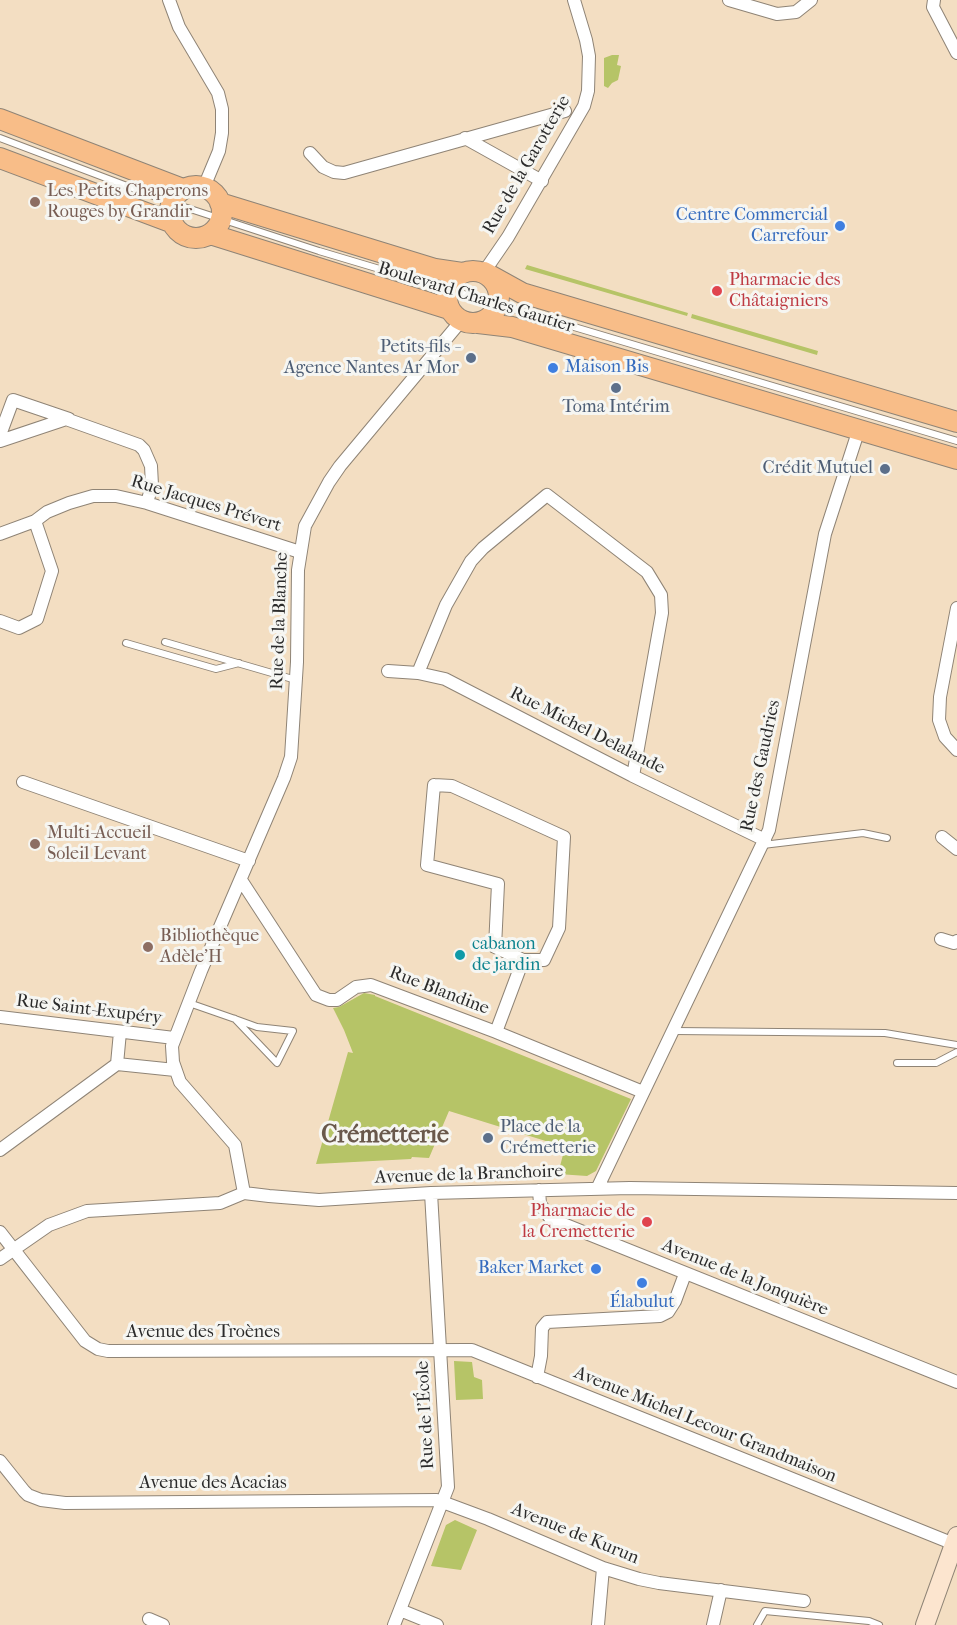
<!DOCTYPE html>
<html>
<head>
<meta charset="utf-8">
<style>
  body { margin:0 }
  canvas { display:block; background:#f3dec2 }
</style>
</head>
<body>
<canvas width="957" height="1625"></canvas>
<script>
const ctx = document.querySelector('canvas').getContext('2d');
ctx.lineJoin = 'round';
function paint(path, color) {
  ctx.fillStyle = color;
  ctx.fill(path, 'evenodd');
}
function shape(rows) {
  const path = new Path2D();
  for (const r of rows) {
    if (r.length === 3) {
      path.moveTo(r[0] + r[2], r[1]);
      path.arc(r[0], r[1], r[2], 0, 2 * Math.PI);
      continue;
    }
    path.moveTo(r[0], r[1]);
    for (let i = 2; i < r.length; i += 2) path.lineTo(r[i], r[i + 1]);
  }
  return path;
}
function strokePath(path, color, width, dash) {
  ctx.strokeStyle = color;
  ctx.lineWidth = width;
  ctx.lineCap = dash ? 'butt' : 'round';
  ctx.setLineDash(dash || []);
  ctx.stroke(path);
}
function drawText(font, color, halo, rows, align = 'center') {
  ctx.font = font + ' "IM FELL French Canon",serif';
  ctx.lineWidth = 6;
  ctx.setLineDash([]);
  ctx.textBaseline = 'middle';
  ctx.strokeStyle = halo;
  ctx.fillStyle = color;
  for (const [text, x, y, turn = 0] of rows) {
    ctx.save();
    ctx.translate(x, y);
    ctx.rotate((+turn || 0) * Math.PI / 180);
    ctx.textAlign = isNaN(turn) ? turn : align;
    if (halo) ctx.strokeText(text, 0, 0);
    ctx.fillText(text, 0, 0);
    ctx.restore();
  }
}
paint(shape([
  [612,55,619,55,617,65,621,66,618,80,612,83,608,88,604,86,604,58],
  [527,265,688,313,687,316,525,269],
  [692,314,818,351,817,355,691,318],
  [364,993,375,995,375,996,631,1099,596,1171,587,1176,558,1174,565,1147,449,1111,429,1158,412,1157,411,1159,316,1164,348,1052,353,1053,344,1030,333,1008,339,1007],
  [454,1361,472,1362,474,1377,482,1380,483,1399,456,1400],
  [455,1520,477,1530,461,1570,431,1566,446,1525]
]), '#b6c467');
const service = shape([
  [0,138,172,203,319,251,957,441],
  [165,642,296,680],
  [126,643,216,669,239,663],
  [763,845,863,833,887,838],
  [189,1003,235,1019,257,1027,293,1031,277,1063,235,1019],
  [674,1031,885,1033,957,1045],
  [897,1063,936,1063,957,1052],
  [757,1625,765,1611,869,1621,879,1625]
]);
const minor = shape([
  [169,0,179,27,218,93,222,109,222,133,219,151,204,187],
  [729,0,777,14,796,12,811,0],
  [934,0,933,7,957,53],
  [465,138,542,181],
  [310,153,323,167,334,172,344,173,565,111],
  [484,272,508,237,584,106,588,91,589,56,586,40,574,0],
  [0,435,13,400,69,419],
  [0,441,66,419,139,445,144,450,151,466,152,485,147,503],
  [0,534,35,521,47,512,69,503,93,496,116,496,147,503,300,552],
  [957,608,940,697,939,720,945,737,957,750],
  [0,621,19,628,37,619,52,571,35,521],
  [388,671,418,673,445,679,633,776,765,840],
  [418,673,446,605,471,561,483,548,547,495,647,572,661,595,662,613,633,776],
  [23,782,249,861],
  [434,785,452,786,564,837,559,928,544,960,523,960,495,947,498,884,427,865,434,785],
  [942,837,957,849],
  [241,880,316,995,329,1000,337,1000,356,987,371,985,496,1032,643,1092],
  [941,939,954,943,957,941],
  [0,1017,174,1038],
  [496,1032,523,960],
  [117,1064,120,1032],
  [0,1150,117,1064,175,1070],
  [597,1189,769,830,825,534,859,429],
  [539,1190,540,1204,551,1219,957,1382],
  [244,1193,235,1145,180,1082,173,1062,172,1046,201,971,284,778,291,757,297,662,298,570,305,526,329,482,340,466,461,321],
  [0,1232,85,1341,98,1349,108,1351,472,1350,954,1544],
  [0,1259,49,1225,87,1211,220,1203,244,1193,269,1196,319,1200,431,1193,630,1188,957,1193],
  [537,1377,541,1356,542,1328,547,1322,660,1316,668,1312,675,1301,685,1274],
  [0,1461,24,1491,28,1495,41,1500,65,1503,437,1500,488,1519,603,1568,639,1579,659,1583,804,1601],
  [400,1610,437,1625],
  [149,1619,163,1625],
  [394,1625,448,1487,431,1193],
  [598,1625,603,1568],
  [713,1625,721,1590]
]);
const secondary = shape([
  [925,1625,957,1536]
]);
const primary = shape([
  [0,119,183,189],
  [0,158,173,223],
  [196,212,26],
  [220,203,435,269,462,273],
  [210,234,449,309],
  [473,297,26],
  [484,272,522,293,957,422],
  [478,323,512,327,957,459]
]);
strokePath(service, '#8f8476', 8);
strokePath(minor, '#8f8476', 14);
strokePath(secondary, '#8f8476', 20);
strokePath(primary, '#8f8476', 22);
strokePath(service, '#fff', 6);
strokePath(minor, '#fff', 12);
strokePath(secondary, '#fce5cf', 18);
strokePath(primary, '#f8bd88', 20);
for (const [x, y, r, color] of [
  [35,202,6,"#8d6e63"],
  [840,226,6,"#3f7fe0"],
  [717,291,6,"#e0444e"],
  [471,358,6,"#5c6f8a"],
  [553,368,6,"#3f7fe0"],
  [616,388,6,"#5c6f8a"],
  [885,469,6,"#5c6f8a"],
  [35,844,6,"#8d6e63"],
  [148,947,6,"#8d6e63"],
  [460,955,6,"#0f9aa8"],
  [488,1138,6,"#5c6f8a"],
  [647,1222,6,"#e0444e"],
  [596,1269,6,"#3f7fe0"],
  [642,1283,6,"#3f7fe0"]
]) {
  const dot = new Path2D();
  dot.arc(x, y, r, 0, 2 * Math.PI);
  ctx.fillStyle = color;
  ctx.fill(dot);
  strokePath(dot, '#f6f6f2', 2);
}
drawText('18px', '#2b2b2b', '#f6f6f2', [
  ["Rue de la Garotterie",527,165,-60],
  ["Boulevard Charles Gautier",476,298,17],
  ["Rue Jacques Prévert",206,504,17],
  ["Rue de la Blanche",280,621,-88],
  ["Rue Michel Delalande",587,731,27],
  ["Rue des Gaudries",761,766,-78],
  ["Rue Blandine",439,991,21],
  ["Rue Saint-Exupéry",89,1010,7],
  ["Avenue de la Branchoire",469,1175,-2],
  ["Avenue de la Jonquière",745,1278,22],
  ["Avenue des Troènes",203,1333],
  ["Rue de l'École",426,1415,-93],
  ["Avenue Michel Lecour Grandmaison",705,1425,22],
  ["Avenue des Acacias",213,1484],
  ["Avenue de Kurun",575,1534,22]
]);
drawText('18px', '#785e54', '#f6f6f2', [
  ["Les Petits Chaperons",47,192],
  ["Rouges by Grandir",47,213],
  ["Multi-Accueil",47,834],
  ["Soleil Levant",47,855],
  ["Bibliothèque",160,937],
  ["Adèle'H",160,958]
], 'left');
drawText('18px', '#366cbe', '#f6f6f2', [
  ["Centre Commercial",828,216],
  ["Carrefour",828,237],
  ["Maison Bis",565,368,"left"],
  ["Baker Market",584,1269],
  ["Élabulut",642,1303,"center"]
], 'right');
drawText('18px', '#be3a42', '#f6f6f2', [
  ["Pharmacie des",729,281],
  ["Châtaigniers",729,302],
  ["Pharmacie de",635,1212,"right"],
  ["la Cremetterie",635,1233,"right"]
], 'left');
drawText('18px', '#4e5e75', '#f6f6f2', [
  ["Petits-fils -",459,348],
  ["Agence Nantes Ar Mor",459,369],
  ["Toma Intérim",616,408,"center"],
  ["Crédit Mutuel",873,469],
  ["Place de la",500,1128,"left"],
  ["Crémetterie",500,1149,"left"]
], 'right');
drawText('18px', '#0d838f', '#f6f6f2', [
  ["cabanon",472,945],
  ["de jardin",472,966]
], 'left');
drawText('bold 24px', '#69584b', '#f6f6f2', [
  ["Crémetterie",385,1136]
]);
</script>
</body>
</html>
